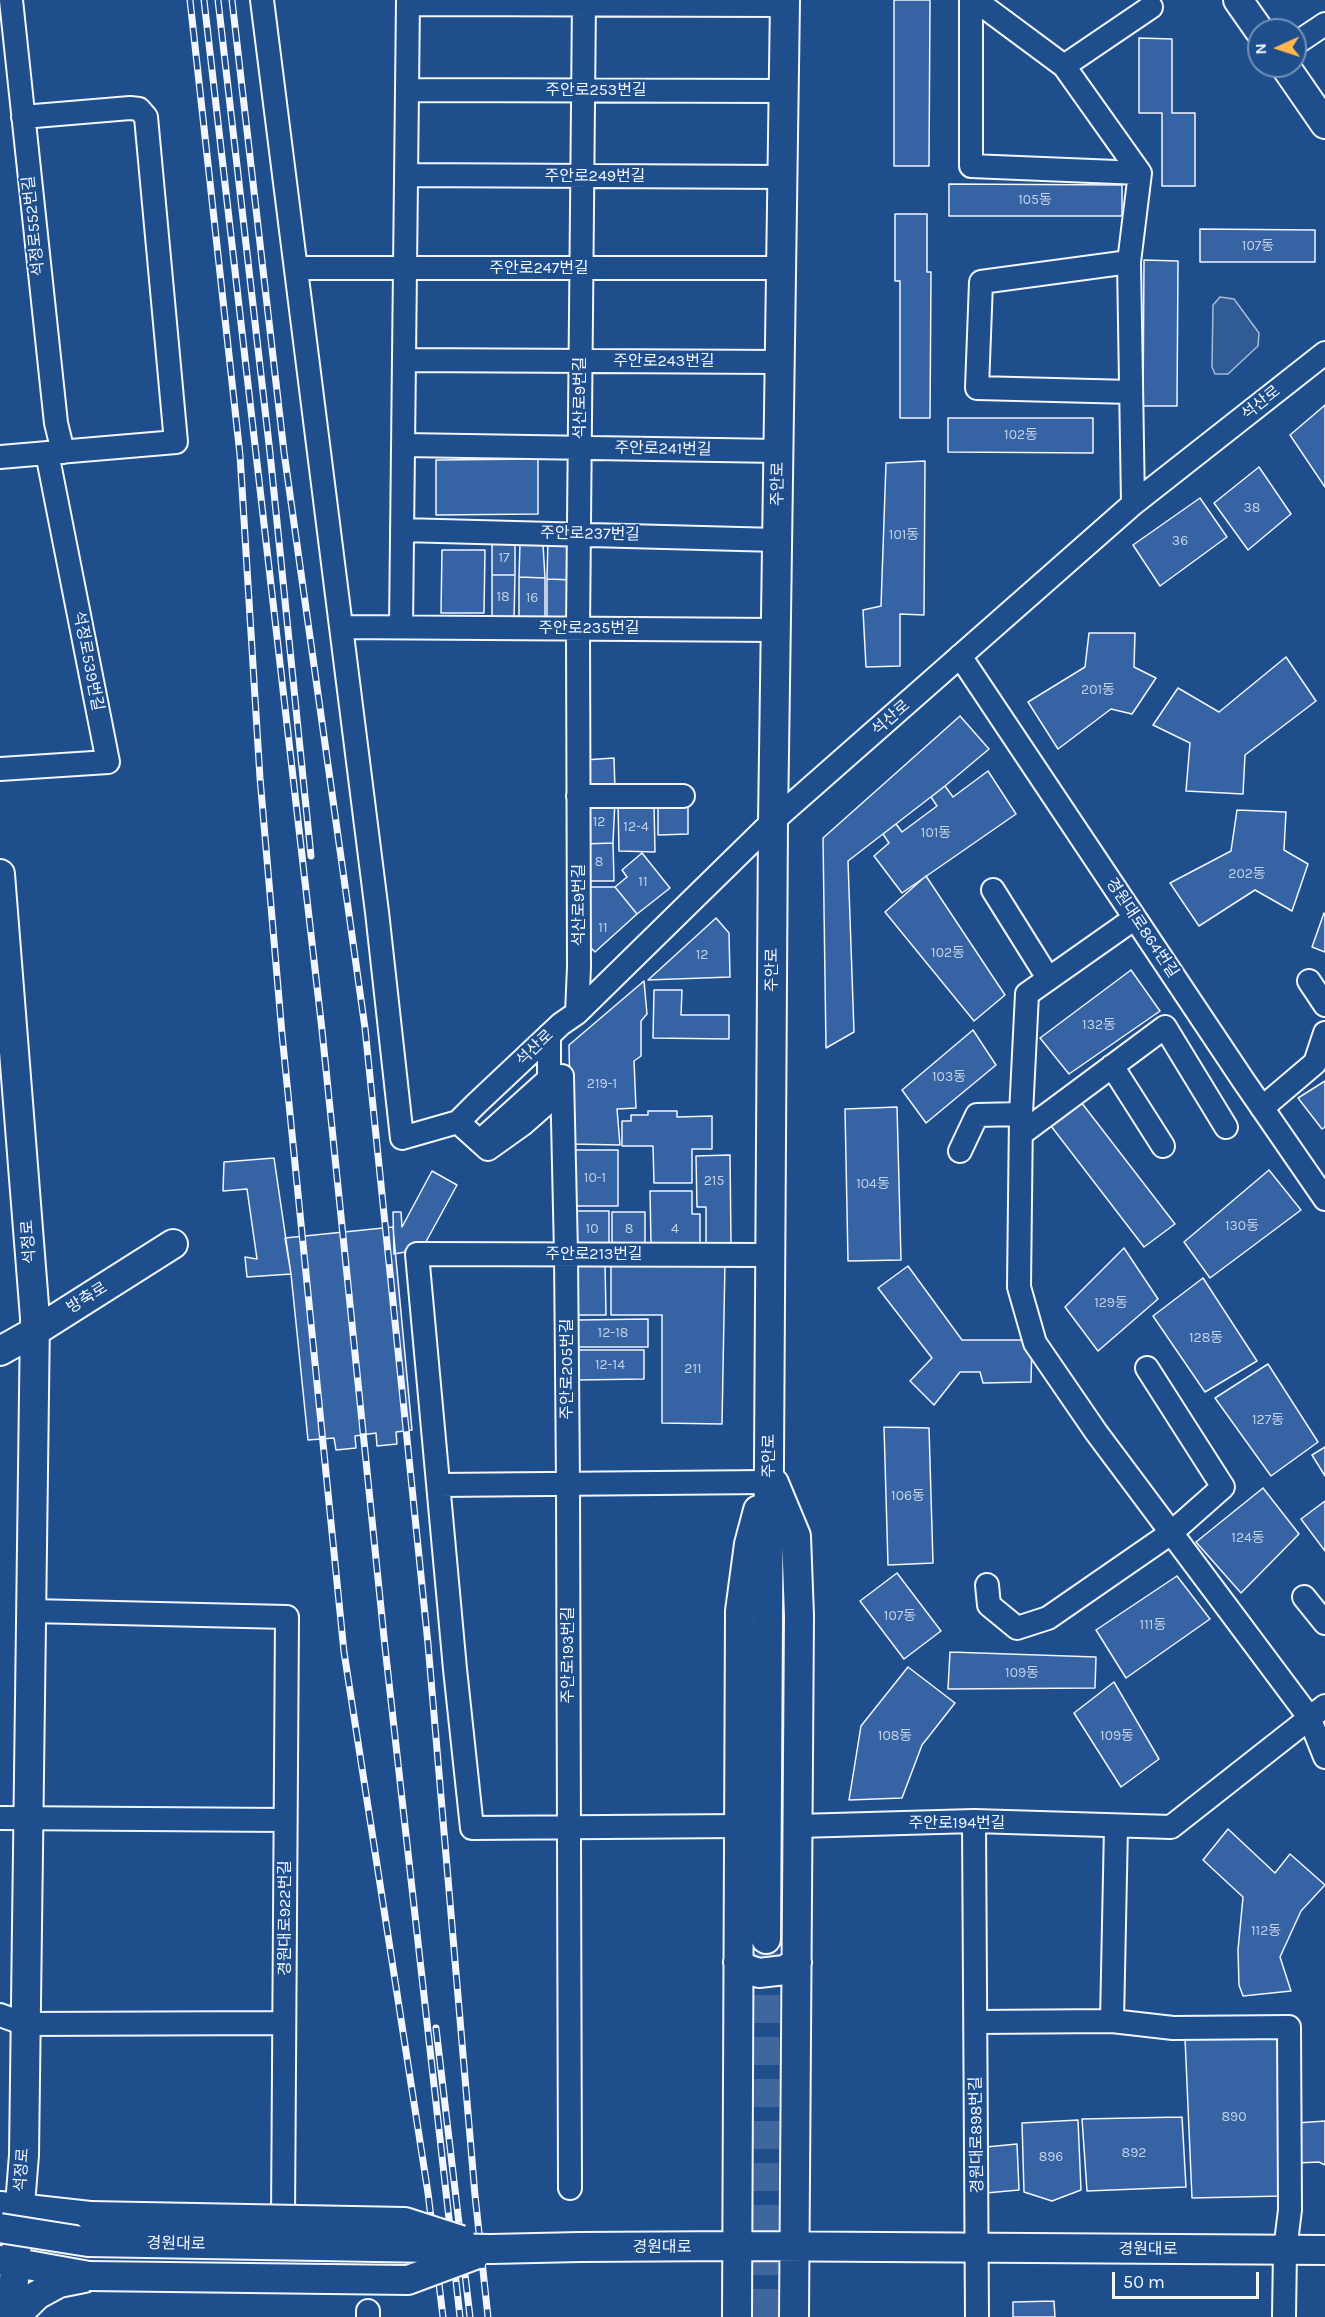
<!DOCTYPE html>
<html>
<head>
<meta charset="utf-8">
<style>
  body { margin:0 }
  #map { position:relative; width:1325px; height:2317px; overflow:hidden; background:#1f4e8c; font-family:Karla,sans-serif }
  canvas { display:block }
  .north { position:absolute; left:1247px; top:18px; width:60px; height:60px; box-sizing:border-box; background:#1f4e8c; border:2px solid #7391ba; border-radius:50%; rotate:267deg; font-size:16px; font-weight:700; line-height:24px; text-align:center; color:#f2f6ff }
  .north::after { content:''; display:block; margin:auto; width:21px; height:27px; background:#ffb74d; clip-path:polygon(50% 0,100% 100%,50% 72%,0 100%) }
  .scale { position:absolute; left:1112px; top:2272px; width:147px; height:27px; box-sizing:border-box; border:3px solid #f2f6ff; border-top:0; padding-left:8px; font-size:18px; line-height:21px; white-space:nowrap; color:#f2f6ff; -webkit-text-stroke:4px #1f4e8c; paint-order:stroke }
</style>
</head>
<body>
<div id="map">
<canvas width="1325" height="2317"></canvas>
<div class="north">N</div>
<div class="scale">50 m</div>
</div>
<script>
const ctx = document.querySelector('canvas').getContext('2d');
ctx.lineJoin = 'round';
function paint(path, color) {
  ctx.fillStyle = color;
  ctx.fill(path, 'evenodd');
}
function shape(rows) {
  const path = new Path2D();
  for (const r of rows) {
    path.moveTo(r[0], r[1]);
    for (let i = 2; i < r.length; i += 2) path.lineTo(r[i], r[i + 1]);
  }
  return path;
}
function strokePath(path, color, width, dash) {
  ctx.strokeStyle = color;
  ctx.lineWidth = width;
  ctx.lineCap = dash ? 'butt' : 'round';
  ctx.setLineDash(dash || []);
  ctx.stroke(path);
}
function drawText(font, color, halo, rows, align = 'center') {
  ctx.font = font + ' Karla,"Noto Sans KR",sans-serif';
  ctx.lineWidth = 4.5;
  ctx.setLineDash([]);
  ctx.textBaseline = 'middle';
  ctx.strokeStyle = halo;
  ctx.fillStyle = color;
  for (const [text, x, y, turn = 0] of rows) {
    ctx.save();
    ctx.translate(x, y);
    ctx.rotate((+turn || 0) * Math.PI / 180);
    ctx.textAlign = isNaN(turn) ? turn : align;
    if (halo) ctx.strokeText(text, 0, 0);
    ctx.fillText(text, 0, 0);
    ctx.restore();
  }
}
const green = shape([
  [1220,297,1234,299,1259,333,1258,346,1228,374,1215,374,1212,367,1213,305,1220,297]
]);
paint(green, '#305b95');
strokePath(green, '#a8bbd7', 1.5);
const building = shape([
  [894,0,930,0,929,166,894,166,894,0],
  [1139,38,1172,39,1172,113,1195,113,1195,186,1162,186,1162,113,1139,113,1139,38],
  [949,184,1122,185,1122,216,949,216,949,184],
  [895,214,927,214,927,272,931,272,930,418,900,418,900,281,895,281,895,214],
  [1200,229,1315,230,1315,262,1200,262,1200,229],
  [1144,260,1178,261,1177,406,1143,406,1144,260],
  [1325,405,1325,487,1290,435,1325,405],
  [948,418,1093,418,1093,453,948,452,948,418],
  [538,459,538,514,436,515,436,460,538,459],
  [925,461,924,615,900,614,900,666,866,667,863,610,881,606,886,463,925,461],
  [1259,467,1291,514,1248,550,1214,503,1259,467],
  [1200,498,1227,537,1160,586,1133,545,1200,498],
  [492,537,515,541,515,575,492,575,492,537],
  [548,539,574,547,574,580,547,579,548,539],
  [520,543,543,544,545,578,519,577,520,543],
  [442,550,485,550,484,613,441,613,442,550],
  [492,575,515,575,514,619,492,619,492,575],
  [519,577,545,578,545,618,519,618,519,577],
  [547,579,574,580,574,610,563,620,547,619,547,579],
  [1089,633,1135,633,1134,667,1156,678,1132,714,1111,709,1058,749,1028,702,1085,667,1089,633],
  [1286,657,1316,701,1245,755,1243,794,1186,791,1190,743,1153,725,1178,688,1219,712,1286,657],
  [960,716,989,749,945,786,848,861,854,1032,826,1048,823,838,960,716],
  [614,758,615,791,584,791,584,760,614,758],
  [988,771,1016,814,902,893,874,856,889,843,883,834,896,824,902,832,937,806,931,797,945,786,953,797,988,771],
  [584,800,615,800,613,843,584,844,584,800],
  [658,802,688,802,688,834,658,835,658,802],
  [618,803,654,804,655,852,619,851,618,803],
  [1237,810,1286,812,1284,850,1308,864,1292,911,1255,890,1199,926,1170,883,1231,851,1237,810],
  [613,843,614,881,584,881,584,844,613,843],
  [642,853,670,888,637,914,615,887,627,877,622,870,642,853],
  [926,876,1005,995,974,1021,885,912,926,876],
  [585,887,615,887,637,914,595,952,585,942,585,887],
  [1324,913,1325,914,1325,952,1312,947,1324,913],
  [716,918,729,933,730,977,648,980,716,918],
  [1131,970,1160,1011,1069,1074,1040,1038,1131,970],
  [644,981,647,1014,641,1021,641,1056,634,1061,636,1108,617,1109,620,1145,571,1144,569,1045,644,981],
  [654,990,682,990,681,1015,729,1015,729,1039,653,1038,654,990],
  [973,1030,996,1065,926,1123,902,1090,973,1030],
  [1325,1081,1325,1127,1322,1129,1298,1098,1325,1081],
  [1081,1102,1175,1224,1144,1247,1051,1126,1081,1102],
  [897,1107,901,1260,848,1261,845,1109,897,1107],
  [648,1111,677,1111,677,1117,712,1116,712,1149,692,1149,692,1183,654,1183,653,1146,622,1146,622,1121,631,1121,631,1115,648,1115,648,1111],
  [572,1150,618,1150,618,1206,573,1206,572,1150],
  [730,1155,731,1243,706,1243,706,1207,697,1207,696,1156,730,1155],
  [274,1158,291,1274,247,1277,245,1257,257,1259,247,1189,223,1191,224,1162,274,1158],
  [1269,1170,1301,1210,1210,1278,1184,1242,1269,1170],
  [432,1171,457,1185,422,1249,394,1254,393,1212,401,1212,402,1227,432,1171],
  [650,1191,692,1191,692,1214,700,1214,700,1243,651,1244,650,1191],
  [574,1211,609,1211,609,1246,574,1246,574,1211],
  [612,1212,645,1212,645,1246,612,1245,612,1212],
  [393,1227,412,1430,396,1432,397,1444,377,1446,376,1433,355,1436,356,1448,336,1450,334,1438,308,1440,291,1274,285,1238,393,1227],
  [1124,1248,1158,1299,1098,1351,1065,1307,1124,1248],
  [575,1262,605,1262,606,1315,575,1315,575,1262],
  [611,1262,725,1262,722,1424,662,1423,662,1315,611,1315,611,1262],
  [908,1266,962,1340,1032,1340,1031,1382,983,1383,980,1372,960,1372,934,1405,910,1381,932,1358,878,1288,908,1266],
  [1203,1278,1257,1361,1205,1392,1153,1316,1203,1278],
  [648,1319,648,1347,578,1347,578,1320,648,1319],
  [576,1350,644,1350,644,1379,576,1380,576,1350],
  [1268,1364,1318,1442,1271,1476,1215,1398,1268,1364],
  [884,1427,929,1428,933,1563,888,1565,884,1427],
  [1325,1447,1325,1476,1312,1455,1325,1447],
  [1263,1488,1299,1534,1241,1593,1196,1542,1263,1488],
  [1325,1501,1325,1551,1301,1519,1325,1501],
  [897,1573,941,1631,904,1659,860,1601,897,1573],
  [1177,1576,1210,1619,1126,1678,1096,1630,1177,1576],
  [950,1652,1096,1657,1095,1688,948,1689,950,1652],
  [908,1667,955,1703,922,1745,902,1798,849,1800,861,1726,908,1667],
  [1114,1682,1159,1759,1121,1787,1074,1713,1114,1682],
  [1228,1829,1275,1873,1290,1854,1325,1885,1301,1911,1280,1957,1291,1991,1243,1996,1239,1985,1238,1950,1243,1897,1203,1860,1228,1829],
  [1277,2034,1282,2196,1192,2198,1185,2038,1277,2034],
  [1182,2117,1186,2187,1087,2191,1082,2119,1182,2117],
  [1078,2120,1081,2190,1052,2201,1024,2192,1022,2123,1078,2120],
  [1325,2121,1325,2165,1319,2162,1296,2163,1297,2123,1325,2121],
  [1017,2144,1019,2190,986,2193,986,2147,1017,2144],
  [1054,2301,1055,2317,1013,2317,1013,2302,1054,2301]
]);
paint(building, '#3563a3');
strokePath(building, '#f2f6ff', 1.5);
strokePath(shape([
  [764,2317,766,1939]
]), '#3f679d', 28, [28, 14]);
const minor = shape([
  [11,0,56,423,63,452],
  [262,0,377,912,402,1138,458,1122],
  [971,0,971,166,1140,173,1064,66],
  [975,0,1064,66,1151,7],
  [408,4,785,5],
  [1295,44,1325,24],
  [408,90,784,91],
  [407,175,783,177],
  [1129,262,981,282,977,388,1131,392],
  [296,268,781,268],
  [405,360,780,362],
  [404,445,779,451],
  [0,457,176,442,146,117,139,109,130,108,23,117],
  [1133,504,1129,262,1140,173],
  [402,530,777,540],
  [341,627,776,630],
  [401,627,408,0],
  [960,656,1243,1080,1325,1199],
  [0,769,108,762,47,453],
  [578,796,683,796],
  [993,890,1048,978],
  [1135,918,1027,994,1021,1114,1019,1287,1035,1343,1096,1432,1309,1717,1325,1757],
  [1309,981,1325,1005],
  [577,1013,579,967,578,628,584,0],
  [549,1035,549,1101,523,1124,488,1149,458,1122,476,1104,561,1024,577,1013,773,821,1133,504,1325,353],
  [1112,1066,1163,1146],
  [562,1076,566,1254,568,1483,570,2188],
  [1262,1108,1315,1063,1325,1033],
  [488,1134,549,1079],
  [1021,1134,1165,1027,1226,1127],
  [960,1151,977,1115,1021,1114],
  [439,1485,766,1482],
  [987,1585,989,1605,1017,1628,1048,1618,1171,1533,1223,1487,1147,1368],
  [1304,1597,1325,1623],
  [31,1611,287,1617,283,2218],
  [0,1818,285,1820],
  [974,1821,977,2317],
  [739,1826,472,1828,455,1669,417,1254,770,1255],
  [798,1826,974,1821,1171,1827,1325,1706],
  [0,2015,25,2024,284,2023],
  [1112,2021,1116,1826],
  [976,2022,1112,2021,1173,2028,1289,2027,1290,2210,1285,2250,1284,2317],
  [368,2317,368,2311]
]);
const major = shape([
  [1238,0,1259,30],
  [1285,66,1325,124],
  [0,874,35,1318,24,2155,11,2317],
  [0,1351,34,1332,173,1244],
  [774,1483,796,1536,799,1616,794,2317],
  [766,1939,773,821,785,0],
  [738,1962,747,1969,759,1973,785,1970,797,1962],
  [0,2206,90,2216],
  [491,2249,580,2247,737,2246,1325,2250],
  [0,2260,89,2276],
  [15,2317,37,2295,59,2283,84,2278],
  [737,2317,740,1611,749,1544,758,1510]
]);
strokePath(minor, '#f2f6ff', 26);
strokePath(major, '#f2f6ff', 32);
strokePath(minor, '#1f4e8c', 22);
strokePath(major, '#1f4e8c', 28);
const rail = shape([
  [190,0,240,455,260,778,282,1034,344,1652,428,2193,443,2317],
  [204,0,322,1030,385,1647,460,2317],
  [218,0,270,453,311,856],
  [232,0,284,452,365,1028,428,1644,475,2195,488,2317],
  [436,2028,470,2317]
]);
strokePath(rail, '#f2f6ff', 7);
strokePath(rail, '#1f4e8c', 4.5, [14]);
const majorBridge = shape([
  [90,2216,405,2222,461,2240],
  [0,2228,88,2242,491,2249],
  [89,2276,408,2280,475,2255]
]);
strokePath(majorBridge, '#f2f6ff', 32, []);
strokePath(majorBridge, '#1f4e8c', 28);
drawText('14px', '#c3d1e8', null, [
  ["105동",1035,200],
  ["107동",1258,246],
  ["102동",1021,435],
  ["38",1252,508],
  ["101동",904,535],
  ["36",1180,541],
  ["17",504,558],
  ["18",503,597],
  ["16",532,598],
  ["201동",1098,690],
  ["12",599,822],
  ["12-4",636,827],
  ["101동",936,833],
  ["8",599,862],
  ["202동",1247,874],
  ["11",643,882],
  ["11",603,928],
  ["102동",948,953],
  ["12",702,955],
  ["132동",1099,1025],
  ["103동",949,1077],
  ["219-1",602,1084],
  ["10-1",595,1178],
  ["215",714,1181],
  ["104동",873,1184],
  ["130동",1242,1226],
  ["10",592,1229],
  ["8",629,1229],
  ["4",675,1229],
  ["129동",1111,1303],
  ["12-18",613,1333],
  ["128동",1206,1338],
  ["12-14",610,1365],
  ["211",693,1369],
  ["127동",1268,1420],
  ["106동",908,1496],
  ["124동",1248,1538],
  ["107동",900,1616],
  ["111동",1153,1625],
  ["109동",1022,1673],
  ["108동",895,1736],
  ["109동",1117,1736],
  ["112동",1266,1931],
  ["890",1234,2117],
  ["892",1134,2153],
  ["896",1051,2157]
]);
drawText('16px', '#f2f6ff', '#1f4e8c', [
  ["주안로253번길",596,90],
  ["주안로249번길",595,176],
  ["석정로552번길",34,226,-96],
  ["주안로247번길",539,268],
  ["주안로243번길",664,361],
  ["석산로9번길",580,398,-90],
  ["석산로",1261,403,-38],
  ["주안로241번길",663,449,1],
  ["주안로",778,484,-89],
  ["주안로237번길",590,534,1],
  ["주안로235번길",589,628],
  ["석정로539번길",88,661,79],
  ["석산로",891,718,-41],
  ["석산로9번길",579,905,-90],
  ["경원대로864번길",1142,928,56],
  ["주안로",772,970,-90],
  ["석산로",535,1048,-44],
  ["석정로",29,1242,-94],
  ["주안로213번길",594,1254],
  ["방축로",87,1298,-32],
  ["주안로205번길",567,1369,-90],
  ["주안로",769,1456,-90],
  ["주안로193번길",568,1655,-90],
  ["주안로194번길",957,1823],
  ["경원대로922번길",285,1918,-90],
  ["경원대로898번길",977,2135,-91],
  ["석정로",22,2170,-86],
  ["경원대로",176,2244,1],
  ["경원대로",662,2247],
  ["경원대로",1148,2249]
]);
</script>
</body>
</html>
